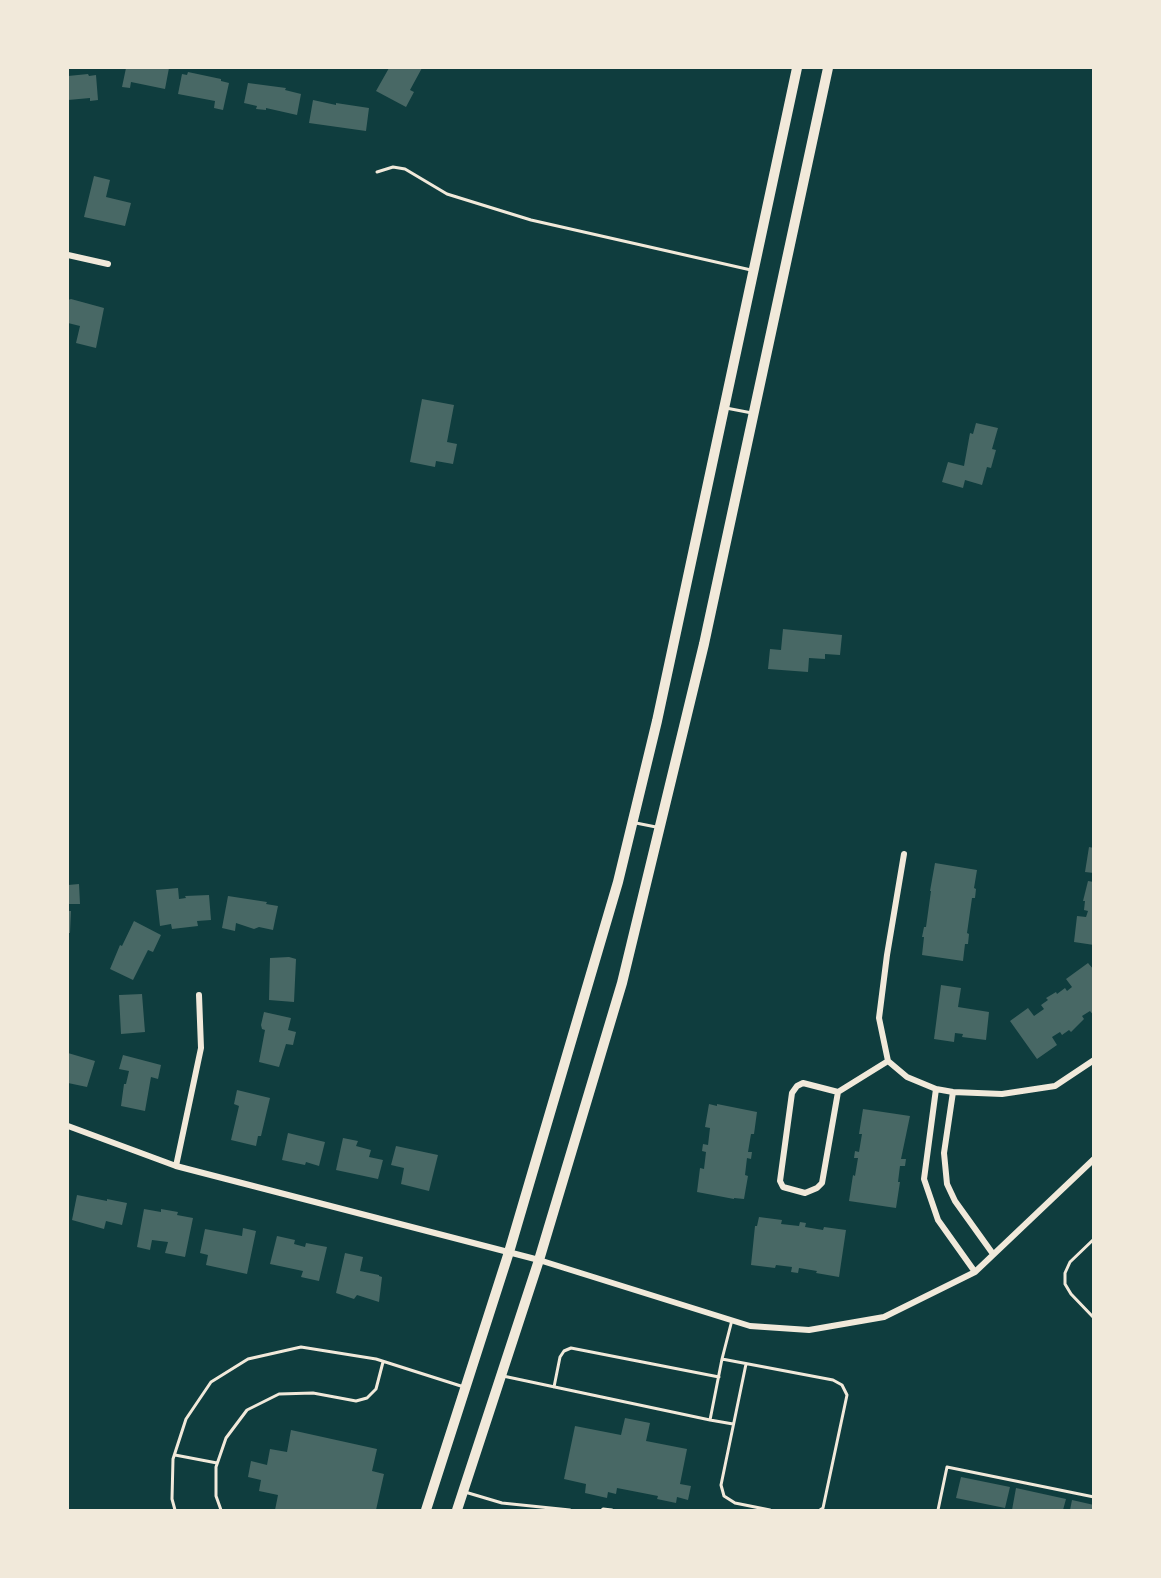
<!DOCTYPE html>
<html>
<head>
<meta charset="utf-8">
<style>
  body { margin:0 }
  #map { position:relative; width:1161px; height:1578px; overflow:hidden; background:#0f3d3e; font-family:"Varela Round",sans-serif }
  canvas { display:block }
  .frame { position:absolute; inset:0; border:69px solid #f1e9da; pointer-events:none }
</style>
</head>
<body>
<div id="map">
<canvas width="1161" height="1578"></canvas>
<div class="frame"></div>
</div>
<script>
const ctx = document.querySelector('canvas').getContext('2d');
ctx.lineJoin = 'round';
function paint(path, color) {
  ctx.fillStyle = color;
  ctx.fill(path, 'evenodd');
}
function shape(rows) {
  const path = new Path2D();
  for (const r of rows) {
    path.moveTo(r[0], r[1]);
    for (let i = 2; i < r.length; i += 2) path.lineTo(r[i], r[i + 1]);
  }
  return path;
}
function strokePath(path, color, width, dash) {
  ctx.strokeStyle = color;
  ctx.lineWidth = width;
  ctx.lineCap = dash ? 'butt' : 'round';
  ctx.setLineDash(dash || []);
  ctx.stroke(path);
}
paint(shape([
  [126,68,169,68,165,89,131,82,130,88,122,87],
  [389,68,422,68,410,90,414,92,406,107,376,91],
  [188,72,221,79,221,81,229,83,223,110,214,108,215,101,178,94,182,74,187,75],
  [88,74,89,76,96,75,98,100,90,101,90,98,68,100,68,76],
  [248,83,286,88,285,90,301,94,297,115,266,108,266,110,256,109,257,106,244,103],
  [313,100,336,105,336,103,369,108,366,131,309,123],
  [94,176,110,180,106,197,131,203,125,226,84,217],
  [71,299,104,308,96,348,76,343,80,326,68,323,68,300],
  [422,399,454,405,447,442,457,444,453,464,436,461,435,467,410,462],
  [976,423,998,428,992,449,996,450,991,468,987,467,982,485,965,480,963,488,942,482,948,462,964,466,970,433,973,434],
  [783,629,842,635,840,655,825,654,825,659,809,658,808,672,768,669,770,649,781,650],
  [1089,847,1094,848,1094,873,1085,872],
  [935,863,977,870,974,888,976,889,975,898,972,898,967,933,969,934,968,944,965,944,963,961,922,955,924,937,922,937,924,927,926,927,931,891,930,891],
  [1088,881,1094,882,1094,945,1074,942,1077,916,1086,917,1088,911,1084,910,1085,901,1083,901],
  [79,884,80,904,68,904,68,885],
  [178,888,179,899,186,898,185,896,209,895,211,920,197,921,198,926,172,929,171,924,160,926,156,890],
  [228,896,267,902,266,904,278,906,273,930,259,927,254,929,236,923,235,931,222,928],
  [68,911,71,911,70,933,68,933],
  [134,921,161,935,153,952,148,950,133,980,110,969,120,945,122,946],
  [289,957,296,959,294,1002,269,1000,270,958],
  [1088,963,1094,970,1094,1016,1090,1011,1082,1016,1084,1019,1071,1032,1069,1030,1062,1035,1060,1032,1052,1037,1057,1045,1037,1059,1010,1021,1028,1008,1034,1016,1044,1009,1041,1005,1048,1000,1046,998,1056,992,1057,994,1065,988,1067,991,1072,987,1066,979],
  [941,985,961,988,958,1007,989,1012,986,1040,962,1037,963,1034,955,1033,954,1042,934,1039],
  [142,994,145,1032,121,1034,119,995],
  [264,1012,291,1018,288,1030,296,1032,293,1045,286,1044,279,1067,259,1062,265,1030,262,1029,261,1025],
  [68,1053,95,1061,87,1087,68,1083],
  [123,1055,161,1065,158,1079,151,1077,145,1111,121,1106,124,1084,126,1084,129,1071,119,1069],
  [237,1090,270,1098,261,1136,258,1136,256,1146,231,1140,239,1106,234,1104],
  [709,1104,717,1106,717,1104,757,1112,754,1134,751,1134,748,1152,752,1152,751,1159,747,1158,745,1175,748,1176,744,1199,734,1198,734,1199,697,1192,700,1168,704,1169,706,1152,702,1151,703,1144,708,1145,710,1128,705,1127],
  [863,1109,910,1116,901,1159,906,1159,905,1166,900,1166,898,1182,900,1182,896,1208,849,1201,853,1175,855,1176,858,1158,854,1158,855,1151,859,1152,862,1134,859,1134],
  [288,1133,325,1142,319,1166,306,1162,305,1165,282,1160],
  [343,1138,358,1141,356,1146,371,1150,369,1157,383,1160,378,1179,336,1170],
  [396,1146,438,1155,429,1191,401,1184,404,1168,391,1165],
  [77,1195,107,1201,107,1199,127,1203,122,1225,106,1221,104,1229,72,1220],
  [144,1209,161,1212,161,1209,178,1212,177,1215,193,1218,185,1257,165,1253,168,1242,152,1240,150,1250,137,1247],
  [759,1217,782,1220,781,1224,799,1226,800,1222,806,1223,805,1227,823,1230,824,1227,846,1230,839,1277,816,1273,817,1271,799,1268,798,1273,791,1272,792,1267,776,1265,775,1268,751,1265,755,1226,757,1226],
  [243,1228,256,1231,247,1274,206,1265,208,1255,200,1253,205,1229,242,1236],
  [277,1236,295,1240,294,1244,305,1247,306,1243,327,1247,319,1281,301,1277,303,1271,270,1264],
  [345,1253,363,1257,360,1271,379,1275,379,1276,382,1277,379,1302,357,1295,354,1299,336,1293],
  [625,1418,650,1423,646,1441,687,1449,680,1484,691,1486,688,1500,677,1497,676,1503,657,1499,658,1496,617,1488,616,1494,608,1492,607,1498,585,1493,586,1484,564,1479,575,1426,621,1435],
  [291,1430,377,1449,372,1471,384,1474,376,1510,275,1510,278,1495,259,1491,261,1480,248,1477,251,1461,267,1465,270,1449,287,1452],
  [961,1477,1010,1487,1005,1508,956,1498],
  [1016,1488,1066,1499,1063,1510,1012,1510],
  [1072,1500,1094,1505,1094,1510,1070,1510]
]), '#486865');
strokePath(shape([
  [377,172,393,167,405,169,447,194,531,220,751,270],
  [726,408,752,413],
  [636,823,656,827],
  [1094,1239,1070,1262,1065,1273,1065,1284,1071,1294,1094,1318],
  [722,1359,833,1380,842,1385,847,1395,823,1508,820,1510],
  [746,1364,721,1485,724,1496,735,1503,770,1510],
  [503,1376,710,1420,722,1359,732,1320],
  [554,1387,560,1357,564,1351,571,1348,719,1377],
  [710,1420,733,1424],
  [175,1455,217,1463],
  [465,1492,502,1503,570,1510],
  [175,1510,172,1499,173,1459,186,1419,211,1382,248,1359,301,1347,376,1359,464,1387],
  [221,1510,216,1496,216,1467,226,1438,247,1410,279,1394,313,1393,356,1401,367,1398,376,1389,383,1362],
  [602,1510,603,1509,612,1510],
  [938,1510,947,1467,1094,1497]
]), '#f1e9da', 3);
strokePath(shape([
  [68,255,108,264],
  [904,854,887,955,879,1018,888,1061,907,1077,936,1089,953,1092,1002,1094,1055,1086,1094,1060],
  [936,1089,924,1179,938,1220,975,1272],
  [838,1092,803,1083,797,1086,792,1093,780,1181,783,1187,805,1193,817,1188,822,1183,838,1092,888,1061],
  [953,1092,944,1153,947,1184,955,1201,993,1254],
  [68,1126,176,1166,539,1260,750,1326,809,1330,884,1317,975,1272,1094,1159],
  [176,1166,201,1048,199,995]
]), '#f1e9da', 6);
strokePath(shape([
  [426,1510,509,1252,618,882,657,721,797,68],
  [457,1510,539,1260,622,983,704,644,828,68]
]), '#f1e9da', 10);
</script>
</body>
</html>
